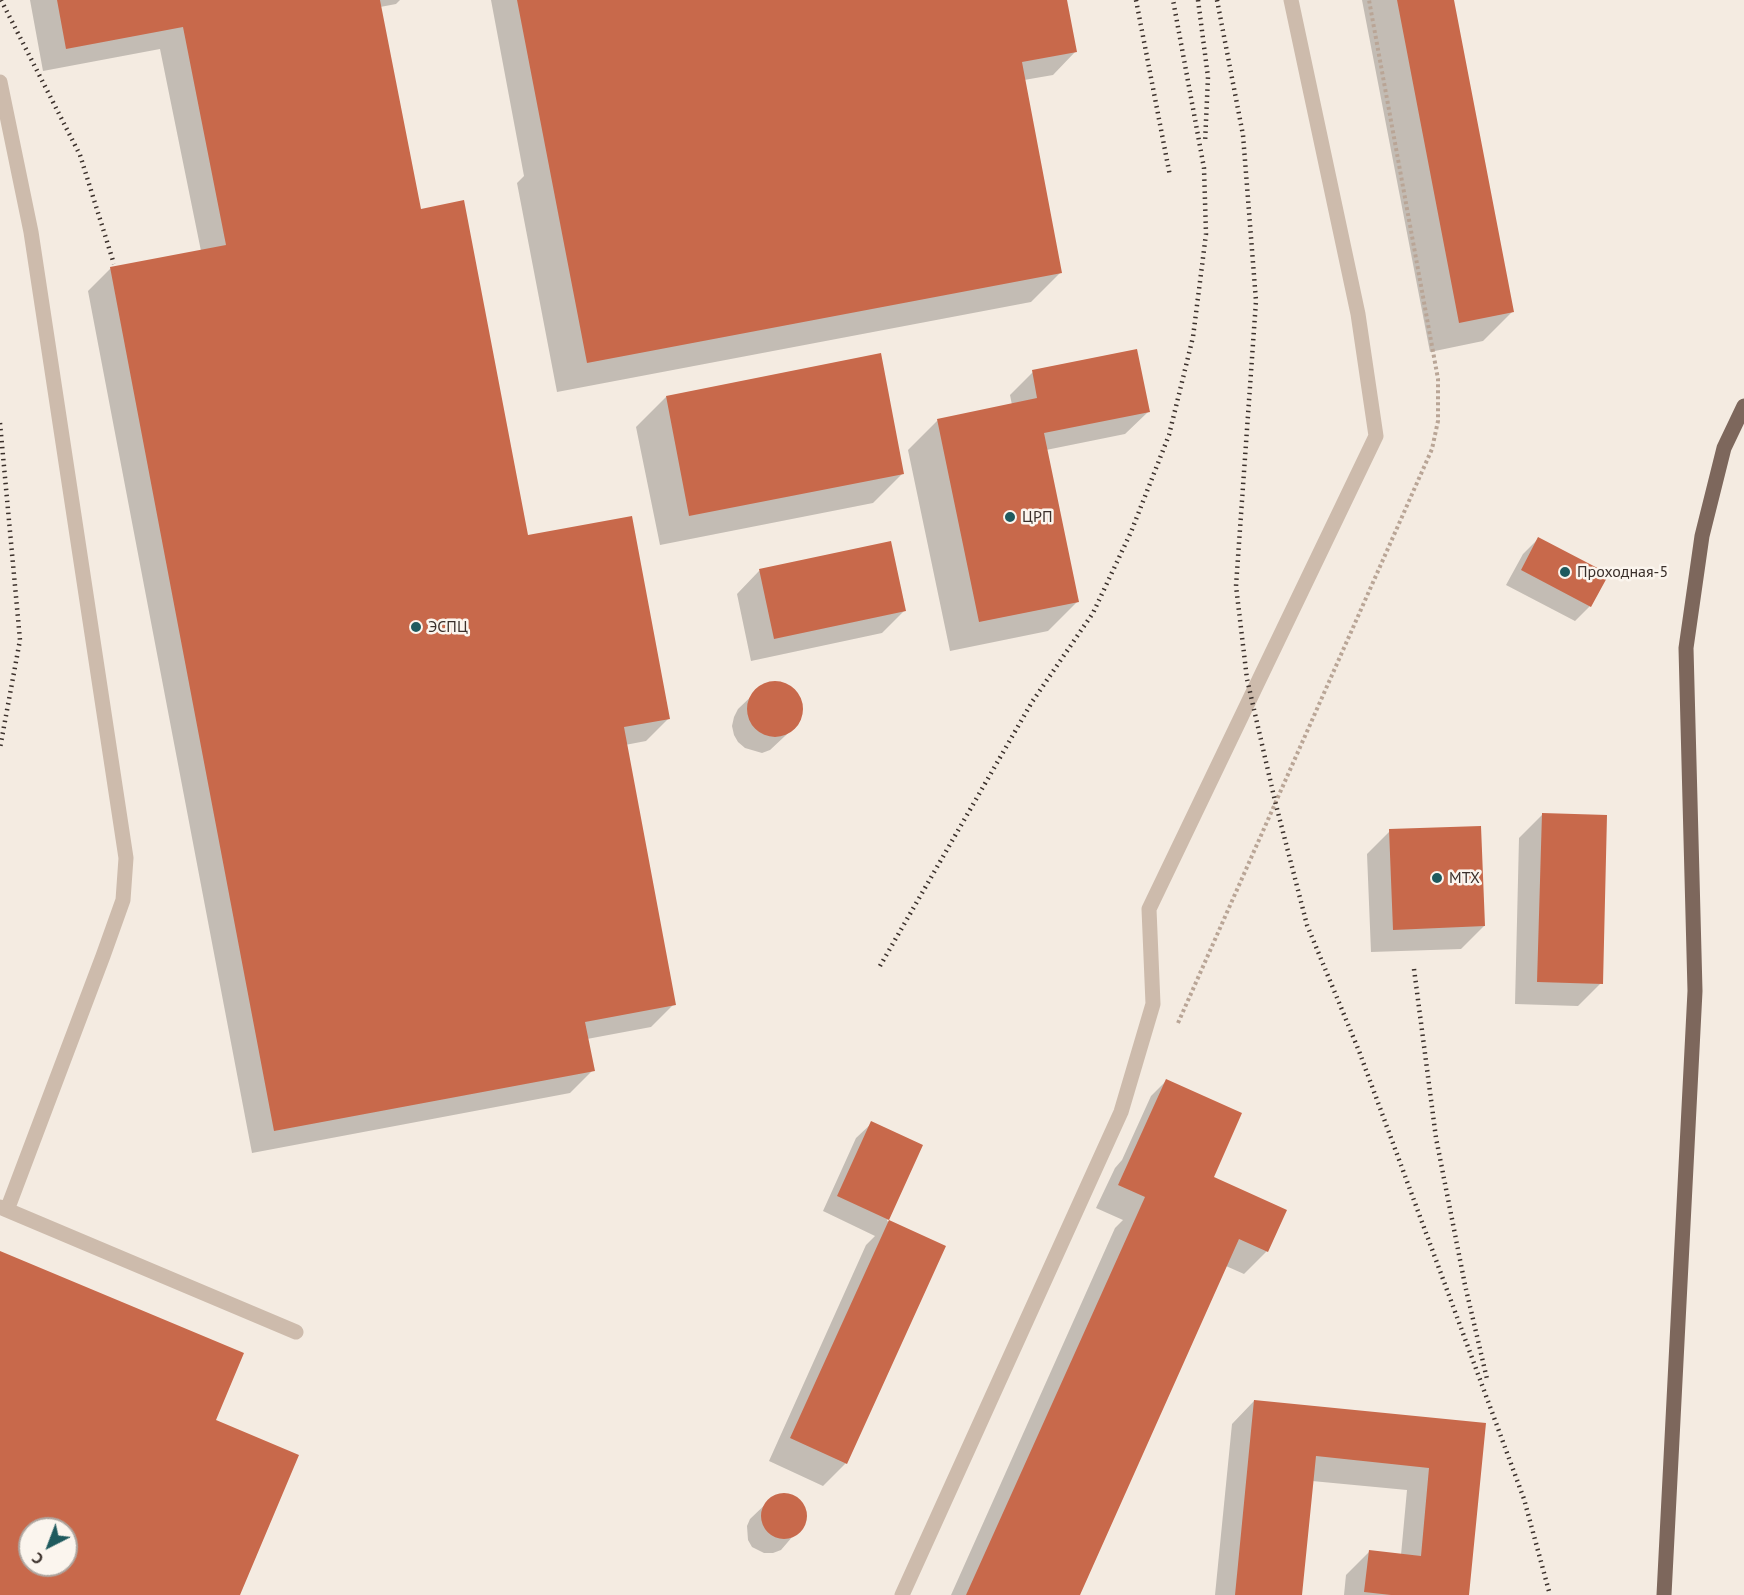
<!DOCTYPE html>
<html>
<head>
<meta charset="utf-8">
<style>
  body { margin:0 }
  #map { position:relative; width:1744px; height:1595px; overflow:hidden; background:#f4ebe1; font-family:"PT Sans",sans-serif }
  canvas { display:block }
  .north { position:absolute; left:18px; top:1517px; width:60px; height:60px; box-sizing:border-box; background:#fbf5ee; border:2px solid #aea6a0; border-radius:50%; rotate:222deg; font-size:16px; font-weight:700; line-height:24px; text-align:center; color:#3b302b }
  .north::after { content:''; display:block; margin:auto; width:21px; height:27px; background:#1f5a5e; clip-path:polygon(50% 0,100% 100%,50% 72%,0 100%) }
</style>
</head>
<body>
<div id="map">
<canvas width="1744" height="1595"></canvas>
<div class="north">С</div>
</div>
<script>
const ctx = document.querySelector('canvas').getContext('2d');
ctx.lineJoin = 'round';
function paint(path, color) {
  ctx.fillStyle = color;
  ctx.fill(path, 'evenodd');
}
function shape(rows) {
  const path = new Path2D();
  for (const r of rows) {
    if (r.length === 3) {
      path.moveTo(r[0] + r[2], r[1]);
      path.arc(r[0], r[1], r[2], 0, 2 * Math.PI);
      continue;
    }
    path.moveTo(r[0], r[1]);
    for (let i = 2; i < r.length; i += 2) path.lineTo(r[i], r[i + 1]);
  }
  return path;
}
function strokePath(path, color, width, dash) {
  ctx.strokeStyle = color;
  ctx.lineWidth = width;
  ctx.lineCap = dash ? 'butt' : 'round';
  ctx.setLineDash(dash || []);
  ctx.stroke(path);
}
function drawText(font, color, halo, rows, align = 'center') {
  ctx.font = font + ' "PT Sans",sans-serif';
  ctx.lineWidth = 5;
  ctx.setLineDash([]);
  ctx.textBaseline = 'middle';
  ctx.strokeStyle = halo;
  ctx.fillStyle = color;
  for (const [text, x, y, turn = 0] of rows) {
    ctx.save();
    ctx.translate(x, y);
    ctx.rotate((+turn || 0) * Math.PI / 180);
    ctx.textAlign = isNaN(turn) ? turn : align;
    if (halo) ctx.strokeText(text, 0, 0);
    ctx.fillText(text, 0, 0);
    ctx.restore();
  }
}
paint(shape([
  [30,0,400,0,396,4,380,7,420,210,526,537,669,718,646,741,625,745,674,1004,651,1027,587,1039,593,1070,570,1093,252,1153,88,291,111,268,201,251,160,49,43,71],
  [491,0,1066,0,1075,52,1053,75,1024,80,1061,272,1031,302,557,392,517,183,524,176],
  [1362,0,1452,0,1513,311,1483,341,1430,352],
  [1033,372,1148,412,1125,434,1046,450,1078,601,1048,631,950,651,908,450,938,420,1012,405,1010,395],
  [666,397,903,473,873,503,660,545,636,427],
  [1538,539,1590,606,1575,621,1506,585,1523,554],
  [759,571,905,610,882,633,751,661,737,594],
  [778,682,786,685,794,690,802,705,799,723,770,750,762,753,745,748,738,742,734,735,732,726,734,717,738,709,761,687],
  [1542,815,1601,983,1578,1006,1515,1004,1519,838],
  [1390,831,1484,926,1461,949,1371,952,1367,854],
  [1166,1081,1213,1176,1267,1251,1244,1274,1226,1266,1078,1595,951,1595,1115,1228,1123,1220,1096,1208,1115,1168,1122,1160,1151,1096],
  [872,1123,921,1145,887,1221,944,1247,846,1463,823,1486,769,1461,866,1245,875,1236,823,1211,856,1138],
  [1254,1401,1484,1424,1468,1595,1344,1595,1346,1575,1369,1552,1401,1555,1407,1490,1312,1481,1301,1595,1215,1595,1232,1424],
  [786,1494,794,1496,802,1503,806,1514,805,1522,781,1550,773,1553,764,1553,752,1547,748,1540,747,1526,750,1519,773,1497]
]), '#0003');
paint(shape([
  [57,0,380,0,421,209,464,200,528,535,632,516,670,719,624,727,676,1005,585,1022,595,1071,274,1131,110,267,226,245,183,27,66,49],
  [517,0,1067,0,1077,52,1022,62,1062,273,587,363],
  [1397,0,1454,0,1514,312,1459,323],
  [1137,349,1150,412,1044,433,1079,602,979,622,937,419,1037,398,1032,370],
  [881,353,904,474,689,516,666,396],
  [1538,537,1609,574,1591,607,1521,570],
  [891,541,906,611,774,639,759,569],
  [775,709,28],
  [1542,813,1607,815,1603,984,1537,982],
  [1481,826,1485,926,1393,930,1389,829],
  [1166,1079,1242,1113,1214,1177,1287,1210,1268,1252,1239,1239,1080,1595,966,1595,1145,1197,1118,1185],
  [871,1121,923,1145,889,1220,837,1196],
  [889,1220,946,1246,847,1464,790,1438],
  [0,1251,244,1353,216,1420,299,1455,240,1595,0,1595],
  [30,1529,66,1529,66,1565,30,1565],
  [1254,1400,1486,1423,1469,1595,1391,1595,1364,1592,1369,1550,1421,1556,1429,1468,1316,1456,1302,1595,1235,1595],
  [784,1516,23]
]), '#c8694b');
strokePath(shape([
  [1178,1023,1432,449,1438,421,1438,379,1369,0]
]), '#b9a596', 4, [3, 3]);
strokePath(shape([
  [0,82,31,232,126,858,123,900,103,956,7,1210,0,1207],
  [7,1210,296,1332],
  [902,1595,1121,1112,1153,1004,1149,909,1376,436,1358,314,1291,0]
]), '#cdbbac', 15);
strokePath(shape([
  [1664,1595,1695,991,1686,648,1702,536,1724,448,1744,406]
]), '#7d675c', 15);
strokePath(shape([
  [1,0,80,155,114,264],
  [1136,0,1170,176],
  [1198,0,1208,77,1205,143],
  [1217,0,1243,135,1256,301,1236,586,1247,679,1275,801,1307,925,1359,1051,1524,1499,1550,1595],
  [0,423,20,640,0,748],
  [880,966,1032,702,1093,613,1131,532,1169,435,1193,337,1206,234,1204,168,1173,0],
  [1414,969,1436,1138,1465,1285,1487,1379]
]), '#3b302b', 4.5, [1.5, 4.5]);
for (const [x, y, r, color] of [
  [1010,517,6,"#1f5a5e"],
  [1565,572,6,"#1f5a5e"],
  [416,627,6,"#1f5a5e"],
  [1437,878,6,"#1f5a5e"]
]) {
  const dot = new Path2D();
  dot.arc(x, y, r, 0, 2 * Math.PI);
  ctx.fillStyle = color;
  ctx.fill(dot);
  strokePath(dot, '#fbf5ee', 2);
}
drawText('16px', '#3b302b', '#fbf5ee', [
  ["ЦРП",1022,517],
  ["Проходная-5",1577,572],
  ["ЭСПЦ",428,627],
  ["МТХ",1449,878]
], 'left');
</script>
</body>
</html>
